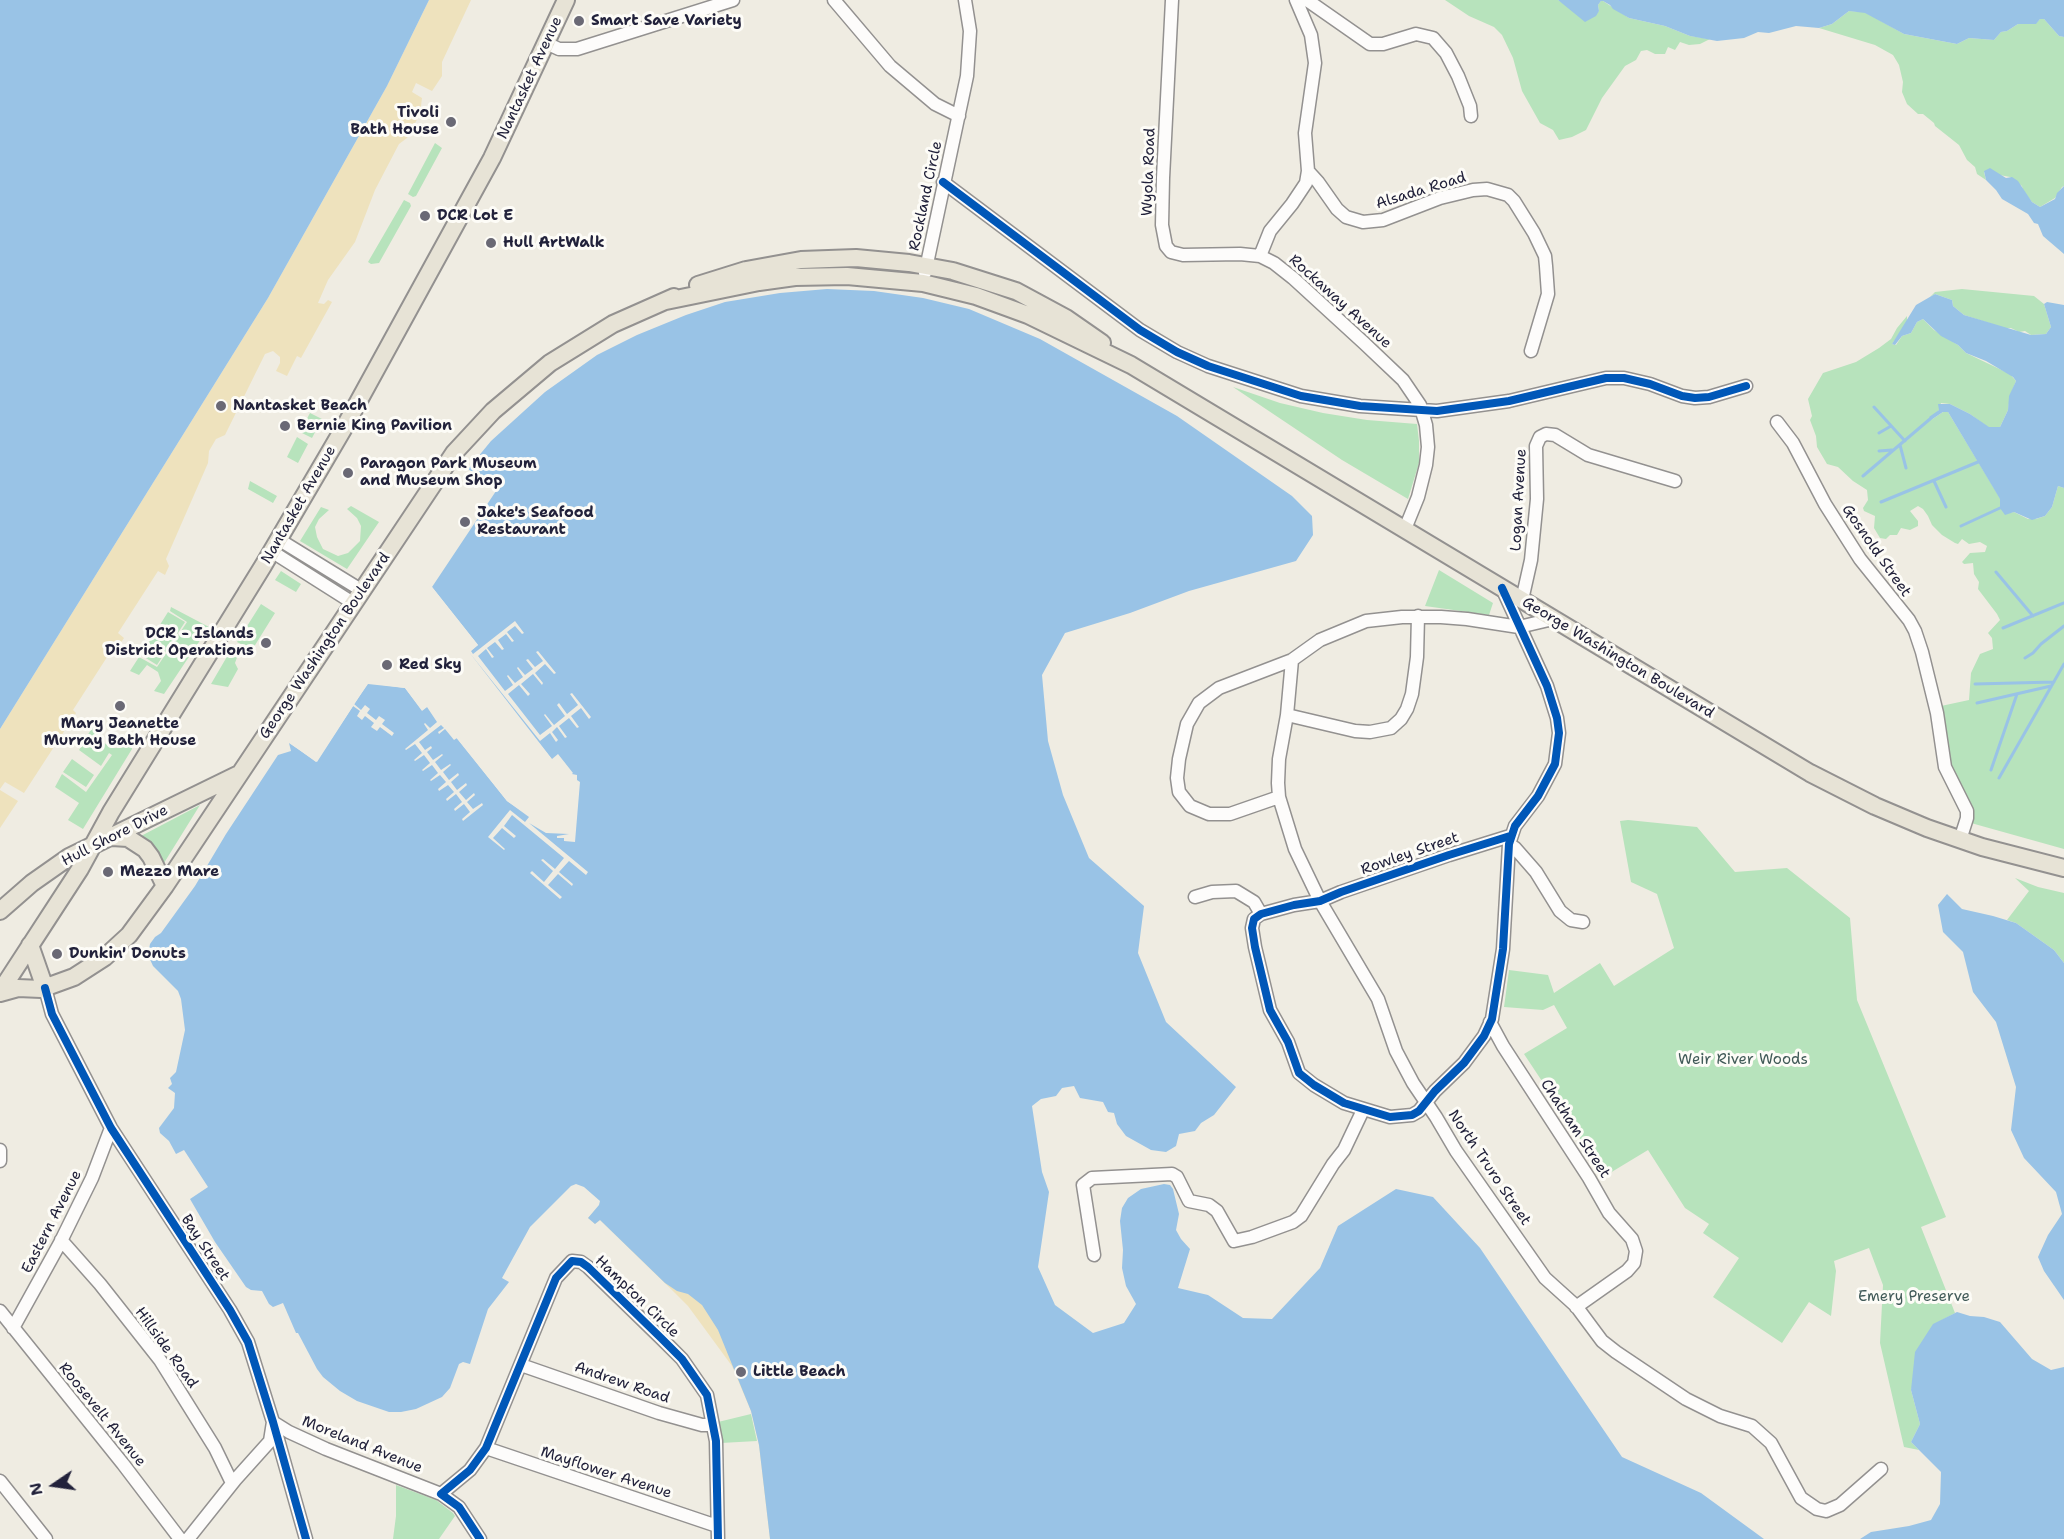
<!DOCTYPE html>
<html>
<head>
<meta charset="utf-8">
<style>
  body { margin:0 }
  #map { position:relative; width:2064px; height:1539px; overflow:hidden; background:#efece2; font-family:"Shantell Sans",sans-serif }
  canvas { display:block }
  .north { position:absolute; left:24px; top:1455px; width:60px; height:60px; -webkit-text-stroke:4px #fdfcf7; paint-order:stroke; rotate:257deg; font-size:16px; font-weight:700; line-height:24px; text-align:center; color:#22223b }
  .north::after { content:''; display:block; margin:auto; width:21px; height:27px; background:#22223b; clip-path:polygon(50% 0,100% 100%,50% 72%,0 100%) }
</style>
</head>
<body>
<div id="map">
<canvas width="2064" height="1539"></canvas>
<div class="north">N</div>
</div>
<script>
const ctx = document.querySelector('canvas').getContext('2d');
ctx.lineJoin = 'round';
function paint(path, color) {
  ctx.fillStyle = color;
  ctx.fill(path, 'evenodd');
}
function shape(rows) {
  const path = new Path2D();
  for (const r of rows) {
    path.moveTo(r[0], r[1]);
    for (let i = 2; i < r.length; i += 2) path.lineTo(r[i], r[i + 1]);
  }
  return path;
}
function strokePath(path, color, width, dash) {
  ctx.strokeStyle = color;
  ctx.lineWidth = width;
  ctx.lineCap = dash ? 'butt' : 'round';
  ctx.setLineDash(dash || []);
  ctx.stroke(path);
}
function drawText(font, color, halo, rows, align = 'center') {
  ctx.font = font + ' "Shantell Sans",sans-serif';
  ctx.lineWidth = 6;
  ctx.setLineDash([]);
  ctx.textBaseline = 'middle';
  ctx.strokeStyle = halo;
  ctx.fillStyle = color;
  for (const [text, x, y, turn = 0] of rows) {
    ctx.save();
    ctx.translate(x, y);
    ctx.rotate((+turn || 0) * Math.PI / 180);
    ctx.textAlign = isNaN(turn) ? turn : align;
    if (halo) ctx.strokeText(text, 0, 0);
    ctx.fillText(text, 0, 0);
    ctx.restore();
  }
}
paint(shape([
  [1445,0,1558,0,1588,19,1599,11,1598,5,1601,1,1603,1,1629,18,1665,26,1690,36,1710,39,1700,44,1689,45,1680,42,1675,50,1668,47,1665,54,1655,54,1647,50,1641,51,1636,60,1625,66,1602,98,1586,130,1572,137,1559,140,1553,130,1540,123,1522,91,1513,58,1502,35,1494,27,1469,16],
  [1849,11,1865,12,1904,34,1957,44,1969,38,1994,40,2001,32,2007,31,2018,24,2035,24,2040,19,2044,19,2059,36,2064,37,2064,186,2062,187,2055,198,2040,207,2032,202,2023,191,2022,186,2010,177,1984,172,1986,180,1977,174,1975,167,1967,160,1959,145,1935,126,1934,123,1923,114,1918,114,1907,104,1902,92,1903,82,1899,65,1893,55,1875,45,1819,28,1832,24],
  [435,143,442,148,416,196,413,197,408,194],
  [404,200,410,203,411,206,379,263,371,264,368,262],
  [1962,289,2034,296,2044,304,2051,327,2046,334,2031,335,2025,331,2019,332,2011,328,2004,328,1964,315,1953,306,1952,300,1935,294,1930,297,1935,292],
  [1907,316,1907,323,1892,344,1896,345,1902,336,1911,333,1917,322,1923,319,1934,330,1958,345,1966,353,2010,374,2016,381,2010,396,2008,410,2000,427,1989,428,1970,414,1950,404,1941,403,1939,410,1931,420,1943,412,1948,412,2009,513,2014,512,2028,519,2036,519,2045,516,2052,507,2058,486,2064,488,2064,849,1971,823,1949,762,1941,706,1969,700,1971,673,1980,654,1993,649,1992,638,1988,633,2000,620,1997,614,1978,589,1979,582,1974,574,1973,563,1964,564,1962,562,1970,553,1985,552,1987,546,1980,542,1969,544,1962,539,1958,544,1955,543,1942,535,1932,525,1928,516,1923,509,1918,506,1910,511,1918,521,1918,526,1910,530,1901,528,1897,535,1890,535,1886,539,1880,538,1874,528,1875,516,1864,511,1863,508,1868,500,1867,490,1853,481,1838,467,1827,464,1817,447,1816,436,1810,420,1812,416,1808,399,1823,373,1856,362,1879,348,1891,339,1897,328],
  [1233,387,1280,403,1323,413,1367,420,1417,424,1419,441,1419,463,1408,499,1342,460],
  [310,413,322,419,312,438,300,432],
  [297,437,308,444,298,463,287,457],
  [250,481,277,496,273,503,248,489],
  [351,506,379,522,347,569,300,541,321,507,329,510,319,519,315,527,317,537,323,549,338,556,348,553,360,541,361,526,357,518,347,509],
  [1439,570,1493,603,1489,615,1425,606],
  [281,571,301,584,296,592,275,580],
  [261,604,275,613,252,650,237,642],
  [171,607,209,627,164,694,154,691,161,681,158,672,147,665,139,675,130,671,139,657,157,667,187,622,170,611],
  [168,612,185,622,157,665,141,655],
  [232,648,239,652,235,663,238,669,228,687,211,684],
  [94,725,103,731,98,739,112,748,118,748,125,736,130,740,132,749,83,829,68,820,79,803,55,787,62,774,86,792,112,755,109,753,101,766,79,750,87,738,99,745,87,736],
  [72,759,94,775,86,787,63,772],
  [200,805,164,863,155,849,141,836],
  [1628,820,1697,827,1735,872,1787,868,1850,918,1857,1000,1946,1217,1921,1227,1955,1313,1933,1325,1911,1390,1920,1424,1911,1442,1919,1450,1904,1447,1880,1343,1883,1285,1869,1248,1834,1261,1836,1271,1831,1316,1809,1302,1782,1343,1713,1297,1739,1258,1703,1233,1709,1224,1685,1208,1648,1150,1605,1176,1524,1054,1567,1028,1554,1005,1543,1010,1504,1007,1509,970,1548,975,1554,993,1600,963,1614,986,1674,948,1657,894,1631,882,1620,821],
  [2015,878,2038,887,2064,893,2064,963,2054,950,2016,923,2007,920,2029,891],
  [751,1414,757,1441,721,1443,718,1422],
  [396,1485,436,1500,453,1513,455,1516,439,1539,393,1539,396,1516]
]), '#b7e3bc');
paint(shape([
  [429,0,471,0,442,62,442,76,432,91,416,83,412,92,422,98,420,114,407,138,399,144,375,190,355,242,328,280,318,303,324,304,328,300,332,302,301,358,297,356,287,376,276,371,280,363,280,357,273,351,265,354,225,435,216,439,209,451,208,463,166,559,169,566,165,575,158,571,118,633,124,638,112,656,109,654,73,710,76,713,24,793,5,782,0,789,0,729,268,298,387,86],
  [0,790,18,801,0,828],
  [595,1210,717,1304,774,1479,770,1539,759,1445,751,1411,732,1366,688,1306,675,1293,600,1220,595,1224,588,1218]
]), '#eee2bd');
paint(shape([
  [0,0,429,0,387,86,268,298,0,729],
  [1558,0,2064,0,2064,37,2059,36,2044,19,2040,19,2036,24,2018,24,2007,31,2001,32,1994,40,1969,38,1957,44,1904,34,1865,13,1849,11,1832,24,1819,28,1796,26,1769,33,1758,32,1744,38,1717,41,1690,36,1665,26,1629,18,1613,9,1610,5,1603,1,1601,1,1598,5,1599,11,1596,16,1585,22],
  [1990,168,2006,178,2012,177,2018,181,2032,202,2040,207,2055,199,2057,193,2064,186,2064,254,2043,236,2038,224,2034,223,2028,214,2002,199,1996,190,1986,180,1984,171],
  [827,289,874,291,923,298,969,309,1040,339,1177,416,1292,496,1312,516,1313,535,1296,561,1189,591,1130,613,1065,633,1042,675,1048,741,1063,795,1089,858,1144,906,1138,953,1166,1022,1236,1087,1214,1115,1201,1123,1195,1131,1179,1134,1176,1146,1166,1152,1151,1150,1126,1136,1117,1124,1114,1113,1108,1112,1103,1102,1080,1098,1074,1086,1062,1088,1056,1096,1041,1099,1032,1106,1042,1172,1049,1192,1038,1267,1055,1305,1093,1333,1124,1323,1136,1304,1126,1286,1122,1268,1123,1250,1120,1221,1122,1208,1128,1198,1141,1189,1164,1184,1170,1185,1173,1189,1179,1214,1176,1230,1181,1239,1190,1249,1178,1288,1208,1295,1243,1318,1272,1319,1320,1268,1338,1226,1396,1189,1433,1197,1480,1248,1622,1457,1701,1493,1764,1539,770,1539,759,1445,751,1411,718,1330,702,1305,688,1294,677,1291,665,1283,600,1220,595,1224,588,1218,599,1205,600,1201,584,1187,576,1184,571,1186,530,1227,502,1278,509,1282,488,1309,470,1364,463,1362,459,1364,450,1388,442,1397,416,1409,401,1412,389,1412,357,1401,340,1391,323,1377,317,1369,298,1333,296,1333,283,1303,273,1307,269,1304,262,1291,251,1290,246,1287,215,1242,190,1199,208,1187,184,1150,176,1154,169,1141,160,1133,159,1128,174,1108,175,1093,168,1088,172,1084,170,1078,176,1072,185,1030,181,999,178,991,153,966,148,955,150,944,155,937,161,933,195,886,226,834,278,755,291,751,289,743,317,762,368,683,405,688,422,710,430,705,507,801,540,823,561,825,564,775,468,653,478,645,432,587,498,488,468,469,491,441,545,392,597,355,637,335,686,315,725,302,780,293],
  [1935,294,1952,300,1953,306,1964,315,2031,335,2046,334,2051,327,2044,304,2047,302,2064,305,2064,488,2058,486,2052,507,2045,516,2032,520,2014,512,2005,515,2000,508,2000,499,1948,412,1943,412,1931,420,1929,417,1939,410,1938,404,1950,404,1970,414,1989,427,2000,427,2008,410,2009,396,2016,381,2013,377,1986,361,1966,353,1958,345,1941,336,1923,319,1917,322,1911,333,1902,336,1895,345,1892,344,1916,305],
  [1947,894,1962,909,1993,916,2016,923,2054,950,2064,963,2064,1300,2044,1271,2038,1257,2048,1235,2062,1214,2056,1192,2024,1158,2011,1130,2016,1087,1996,1022,1973,992,1963,952,1943,932,1938,905],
  [1957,1312,1970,1316,1984,1317,2000,1322,2032,1359,2051,1370,2064,1367,2064,1539,1860,1539,1871,1532,1909,1526,1931,1520,1940,1504,1941,1472,1911,1442,1920,1424,1911,1390,1915,1352,1933,1324]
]), '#99c3e6');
paint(shape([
  [429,586,432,587,478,645,471,651,473,654,515,621,524,633,522,634,515,626,507,632,514,641,512,642,506,634,498,640,504,649,502,650,495,642,487,648,494,657,492,658,486,649,478,656,505,691,513,685,507,676,508,675,515,683,523,677,517,668,518,667,525,675,533,669,526,660,528,659,535,667,543,661,536,652,538,651,556,673,554,674,545,664,535,673,543,683,542,685,533,674,521,684,530,694,528,696,519,685,508,694,540,735,552,726,544,715,545,714,554,725,565,716,557,705,559,703,567,714,578,705,570,694,572,693,591,717,589,719,581,708,571,716,579,727,577,728,569,718,559,726,567,737,565,738,557,727,552,732,558,740,556,742,550,733,540,741,469,652,552,759,558,754,573,773,572,774,577,775,577,780,580,782,575,842,564,841,564,838,557,838,557,836,569,834,546,833,529,823,588,872,586,875,569,861,559,872,573,884,572,886,558,874,548,885,562,897,560,899,530,873,532,871,544,882,553,871,541,860,543,859,555,869,564,858,512,815,504,826,516,836,514,838,502,828,493,838,505,849,504,850,488,837,510,810,525,822,529,817,507,801,457,738,454,740,445,729,439,734,438,732,444,728,441,725,419,742,425,750,431,746,432,748,427,752,433,760,442,754,443,755,435,762,441,770,450,764,451,765,443,772,449,780,458,773,459,775,451,782,457,790,466,783,467,785,459,792,466,800,474,793,475,795,467,802,473,809,482,803,483,805,463,821,462,819,470,812,464,804,455,811,454,809,462,802,456,794,447,801,446,799,454,792,448,785,439,791,438,789,446,782,440,775,431,781,430,780,438,773,432,765,423,771,422,770,430,763,424,755,415,761,414,760,422,753,415,744,406,750,405,749,428,730,424,724,425,723,430,728,437,722,427,707,422,711,405,688,368,684,354,704,361,710,365,705,370,709,367,713,376,720,379,716,385,720,382,724,394,733,392,736,380,727,377,731,371,727,374,723,365,716,362,720,357,716,360,711,353,706,316,762,287,741,291,740,316,758,366,681,406,685,422,706,428,702,432,703,509,798,541,821,558,822,561,776,466,654,466,651,474,644]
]), '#efece2');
strokePath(shape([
  [1874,407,1905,441],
  [1879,433,1891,426],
  [1900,445,1906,468],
  [1879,451,1892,450],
  [1863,476,1930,419],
  [1934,481,1946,507],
  [1881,502,1978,462],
  [1961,526,2000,508],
  [1996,572,2033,616],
  [2003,628,2064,603],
  [2025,658,2033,653,2041,644,2064,626],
  [1975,684,2054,682],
  [1977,703,2051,686],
  [1991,770,2017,694],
  [1999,778,2064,664]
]), '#99c3e6', 3);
const minor = shape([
  [834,0,890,66,935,104,959,116],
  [1172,0,1163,178,1162,225,1166,246,1171,252,1183,255,1240,254,1260,256],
  [1296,0,1311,35,1315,63,1305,133,1308,171,1306,183,1292,204,1270,231,1260,256,1274,263,1293,278,1364,343,1403,380,1420,405,1426,425,1428,447,1426,465,1418,497,1405,529],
  [1307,0,1370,44,1383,44,1416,34,1433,38,1446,53,1458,76,1470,106,1471,116],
  [546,43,559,49,577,49,733,0],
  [1308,171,1318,182,1337,209,1346,217,1363,222,1383,220,1440,198,1473,190,1487,189,1508,195,1514,201,1534,233,1545,256,1546,266,1548,294,1531,351],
  [943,182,1140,330,1177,352,1208,366,1301,396,1360,406,1437,411,1509,401,1606,378,1624,378,1650,384,1682,396,1695,398,1709,397,1746,386],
  [925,273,967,76,970,31,965,0],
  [1777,422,1793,443,1825,504,1860,559,1909,620,1915,631,1922,652,1937,713,1945,767,1967,811,1967,818,1960,840],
  [278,539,361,590],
  [271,551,353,603],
  [1502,588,1547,686,1557,718,1559,733,1555,764,1538,796,1515,826,1509,844,1503,949,1492,1019,1484,1036,1464,1063,1435,1091,1419,1111,1412,1115,1390,1117,1344,1103,1314,1085,1299,1073,1288,1042,1270,1010,1255,947,1252,928,1254,919,1261,914,1294,905,1320,901,1341,892,1449,855,1510,836],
  [1522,600,1531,560,1537,499,1536,446,1540,437,1546,434,1555,435,1588,455,1675,481],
  [1292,660,1287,715,1279,759,1278,783,1279,797,1295,849,1320,901,1378,999,1396,1051,1413,1083,1436,1117,1456,1151,1545,1278,1576,1306,1602,1341,1616,1352,1686,1399,1720,1416,1752,1426,1771,1443,1801,1498,1817,1509,1826,1511,1840,1505,1881,1469],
  [1287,715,1355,731,1370,732,1391,728,1401,719,1407,709,1412,694,1417,657,1418,616],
  [1279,797,1230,814,1209,814,1190,806,1179,792,1177,778,1179,759,1187,724,1199,703,1219,688,1292,660,1320,640,1366,621,1402,617,1441,617,1467,619,1519,627,1553,619],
  [1509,844,1515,848,1536,872,1560,911,1571,920,1583,922],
  [1195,897,1212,892,1236,891,1254,902,1261,914],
  [45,988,52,1014,111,1128,230,1310,248,1342,273,1422,306,1539],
  [1490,1022,1503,1046,1589,1178,1609,1213,1632,1239,1636,1251,1634,1263,1627,1271,1576,1307],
  [0,1150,0,1161],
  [61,1240,100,1284,160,1360,215,1448,232,1483],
  [1094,1255,1083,1185,1092,1178,1172,1174,1177,1177,1189,1201,1209,1205,1217,1211,1234,1241,1252,1237,1293,1222,1301,1216,1333,1164,1344,1150,1363,1110],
  [0,1311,123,1464,180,1539],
  [13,1328,60,1243,92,1178,111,1128],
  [521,1365,659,1413,702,1425,713,1425],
  [486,1448,717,1526],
  [0,1481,46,1539],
  [188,1539,235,1480,270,1441,273,1422,289,1432,326,1449,441,1494],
  [480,1539,459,1507,441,1494,470,1470,486,1448,556,1278,572,1261,581,1262,588,1267,661,1338,682,1359,707,1395,716,1441,718,1539]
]);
const major = shape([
  [698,285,746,270,801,260,856,258,909,263,953,271,1016,291,1066,318,1102,343],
  [666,301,759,282,795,277,847,276,923,283,976,296,1028,315,1131,365,1810,773,1875,806,1927,828,1982,847,2064,868],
  [112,837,128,838,145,849,151,857,165,886],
  [0,911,32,883,69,857,237,775],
  [30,945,45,988],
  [0,992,80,869,111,812,263,566,345,426,492,158,566,0],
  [0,993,18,988,41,989,74,977,105,957,129,935,165,886,454,453,493,411,550,363,613,324,674,297]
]);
strokePath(minor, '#939190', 15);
strokePath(major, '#939190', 20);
strokePath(minor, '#fdfcfb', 12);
strokePath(major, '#e7e3d6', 16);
strokePath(shape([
  [943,182,1140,330,1177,352,1208,366,1301,396,1360,406,1437,411,1509,401,1606,378,1624,378,1650,384,1682,396,1695,398,1709,397,1746,386],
  [1502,588,1547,686,1557,718,1559,733,1555,764,1538,796,1515,826,1509,844,1503,949,1492,1019,1484,1036,1464,1063,1435,1091,1419,1111,1412,1115,1390,1117,1344,1103,1314,1085,1299,1073,1288,1042,1270,1010,1255,947,1252,928,1254,919,1261,914,1294,905,1320,901,1341,892,1449,855,1510,836],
  [45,988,52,1014,111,1128,230,1310,248,1342,273,1422,306,1539],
  [480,1539,459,1507,441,1494,470,1470,486,1448,556,1278,572,1261,581,1262,588,1267,661,1338,682,1359,707,1395,716,1441,718,1539]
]), '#0057b8', 8);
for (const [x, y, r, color] of [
  [579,21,6,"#6a6975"],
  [451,122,6,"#6a6975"],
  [425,216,6,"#6a6975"],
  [491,243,6,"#6a6975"],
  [221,406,6,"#6a6975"],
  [285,426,6,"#6a6975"],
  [348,473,6,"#6a6975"],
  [465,522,6,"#6a6975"],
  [266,643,6,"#6a6975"],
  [387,665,6,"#6a6975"],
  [120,706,6,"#6a6975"],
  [108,872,6,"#6a6975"],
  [57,954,6,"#6a6975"],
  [741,1372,6,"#6a6975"]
]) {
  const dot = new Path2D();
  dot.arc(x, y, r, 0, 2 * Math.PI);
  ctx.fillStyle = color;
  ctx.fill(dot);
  strokePath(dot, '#fdfcf7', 2);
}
drawText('bold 15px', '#22223b', '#fdfcf7', [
  ["Smart Save Variety",591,21],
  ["Tivoli",439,113,"right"],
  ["Bath House",439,130,"right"],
  ["DCR Lot E",437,216],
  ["Hull ArtWalk",503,243],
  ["Nantasket Beach",233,406],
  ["Bernie King Pavilion",297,426],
  ["Paragon Park Museum",360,464],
  ["and Museum Shop",360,481],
  ["Jake's Seafood",477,513],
  ["Restaurant",477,530],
  ["DCR - Islands",254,634,"right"],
  ["District Operations",254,651,"right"],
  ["Red Sky",399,665],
  ["Mary Jeanette",120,724,"center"],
  ["Murray Bath House",120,741,"center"],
  ["Mezzo Mare",120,872],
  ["Dunkin' Donuts",69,954],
  ["Little Beach",753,1372]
], 'left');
drawText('15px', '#22223b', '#fdfcf7', [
  ["Nantasket Avenue",530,78,-65],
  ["Wyola Road",1149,172,-88],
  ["Alsada Road",1421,191,-17],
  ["Rockland Circle",926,196,-78],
  ["Rockaway Avenue",1340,302,42],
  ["Logan Avenue",1519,500,-87],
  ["Nantasket Avenue",299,505,-60],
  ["Gosnold Street",1876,551,55],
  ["George Washington Boulevard",325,646,-56],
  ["George Washington Boulevard",1618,658,31],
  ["Hull Shore Drive",115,836,-27],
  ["Rowley Street",1410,854,-19],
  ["Chatham Street",1575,1129,57],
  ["North Truro Street",1489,1168,56],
  ["Eastern Avenue",52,1222,-63],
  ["Bay Street",205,1248,57],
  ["Hampton Circle",637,1297,44],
  ["Hillside Road",166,1348,54],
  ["Andrew Road",622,1383,19],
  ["Roosevelt Avenue",102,1415,51],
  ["Moreland Avenue",362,1445,22],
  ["Mayflower Avenue",606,1473,18]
]);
drawText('15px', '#415a58', '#fdfcf7', [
  ["Weir River Woods",1743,1060],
  ["Emery Preserve",1914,1297]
]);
</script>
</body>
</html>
